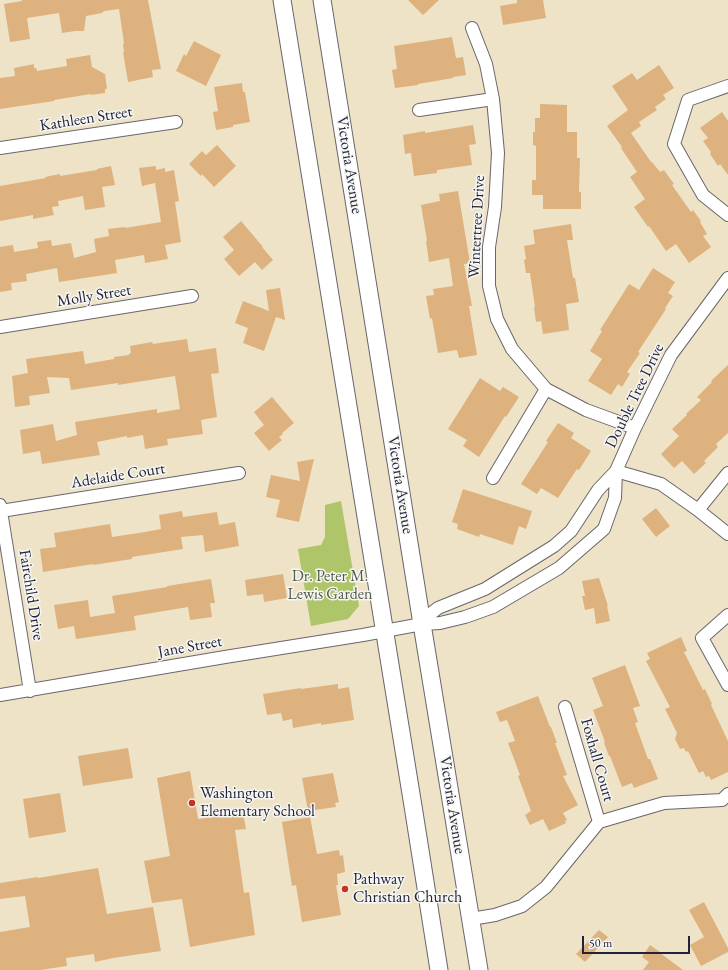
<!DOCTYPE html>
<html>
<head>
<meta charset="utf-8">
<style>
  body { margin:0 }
  #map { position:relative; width:728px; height:970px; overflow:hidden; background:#eee3c6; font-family:"EB Garamond",serif }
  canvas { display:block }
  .scale { position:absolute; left:582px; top:936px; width:108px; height:18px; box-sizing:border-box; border:2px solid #22223b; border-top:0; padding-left:5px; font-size:12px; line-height:14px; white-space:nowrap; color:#22223b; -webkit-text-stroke:3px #f6f6f2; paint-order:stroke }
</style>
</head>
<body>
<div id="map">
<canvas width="728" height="970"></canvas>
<div class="scale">50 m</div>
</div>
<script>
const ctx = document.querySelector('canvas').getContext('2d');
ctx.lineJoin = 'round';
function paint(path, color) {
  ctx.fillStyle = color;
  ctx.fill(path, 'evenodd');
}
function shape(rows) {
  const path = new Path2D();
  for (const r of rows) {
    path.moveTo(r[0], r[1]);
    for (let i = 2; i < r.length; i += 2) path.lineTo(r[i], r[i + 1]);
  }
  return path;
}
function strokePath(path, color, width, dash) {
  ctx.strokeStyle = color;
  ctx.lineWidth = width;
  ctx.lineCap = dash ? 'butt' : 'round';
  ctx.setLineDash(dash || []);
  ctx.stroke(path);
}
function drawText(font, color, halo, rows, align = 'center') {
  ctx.font = font + ' "EB Garamond",serif';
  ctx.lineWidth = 3;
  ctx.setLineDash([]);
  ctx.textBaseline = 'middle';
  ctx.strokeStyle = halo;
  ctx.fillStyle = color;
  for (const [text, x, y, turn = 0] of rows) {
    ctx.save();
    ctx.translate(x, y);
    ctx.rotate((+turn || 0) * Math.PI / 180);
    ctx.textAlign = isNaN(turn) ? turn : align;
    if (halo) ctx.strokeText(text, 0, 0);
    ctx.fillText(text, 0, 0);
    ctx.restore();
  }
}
paint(shape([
  [341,501,359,606,348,619,311,626,298,549,321,545,325,537,325,505]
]), '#afc56a');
paint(shape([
  [22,0,148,0,161,69,152,70,153,77,128,82,123,52,124,52,123,44,124,43,119,9,104,11,102,13,86,16,84,31,75,31,62,33,59,13,27,18,30,39,10,42,4,4,22,1],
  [408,0,439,0,423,15],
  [517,0,543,0,546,18,503,25,500,6,517,3],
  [452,37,456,58,463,57,466,75,453,77,453,78,418,84,418,85,395,88,392,70,397,69,394,46],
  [194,41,221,55,206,86,176,71,184,54,186,56],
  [90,55,92,67,105,74,107,89,105,89,105,93,91,95,91,94,54,100,54,101,0,109,0,78,15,76,14,68,34,64,34,68,36,68,37,71,67,66,66,59],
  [659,65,674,88,663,95,666,99,655,107,657,110,639,122,641,126,631,133,651,162,652,162,660,172,664,170,674,184,672,185,691,212,693,210,701,221,700,222,707,234,703,236,711,247,689,263,676,244,666,251,649,226,648,227,634,207,645,199,630,177,637,172,621,148,622,147,607,126,628,110,612,86,632,73,637,80],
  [242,83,243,92,245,92,250,122,233,125,233,127,216,130,213,112,218,111,214,87],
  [540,104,567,105,567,132,577,132,577,158,580,158,579,192,581,192,581,209,543,209,543,195,532,195,532,180,536,180,536,146,533,145,533,132,535,132,535,118,540,118],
  [722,112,728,121,728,175,720,164,718,166,710,154,711,152,703,141,708,138,700,128],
  [473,125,476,144,469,145,472,165,437,170,437,173,414,176,411,153,405,154,403,135,425,131,425,133],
  [217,145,236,166,214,187,202,174,201,176,189,164,202,151,206,155],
  [111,166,115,185,102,187,105,207,85,210,83,196,58,201,59,206,52,207,54,215,33,219,33,215,0,221,0,186,46,178,45,177,60,174,60,176,97,170,97,169],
  [156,166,156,170,165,168,165,172,174,170,179,201,175,202,181,242,165,245,168,259,145,263,144,255,115,260,117,273,59,282,57,268,26,274,27,281,11,283,12,290,0,292,0,247,13,245,14,252,38,248,37,242,51,240,52,246,71,243,74,258,96,252,94,239,109,236,108,229,125,227,125,228,161,222,155,183,142,186,139,168],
  [458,191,470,263,464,264,472,306,469,306,477,355,459,358,457,350,438,353,432,318,430,319,426,296,434,295,433,289,453,286,449,258,429,262,426,241,427,241,421,205,440,201,439,194],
  [241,221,263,247,262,247,273,260,262,270,255,262,239,276,224,259,234,250,223,237],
  [571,224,573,240,567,240,573,278,575,278,579,302,566,304,569,330,543,334,541,321,536,322,534,307,535,307,530,273,526,273,524,260,526,259,524,246,535,244,533,230],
  [653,268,675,282,668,293,673,296,665,308,666,309,638,352,640,353,627,372,630,374,622,387,618,384,611,395,588,381,602,359,590,351,602,331,600,330,629,284,639,290],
  [280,288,285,320,276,317,264,351,243,343,248,328,235,323,243,301,269,311,266,290],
  [187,339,189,352,216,348,219,373,211,374,217,417,201,420,203,434,167,439,168,445,145,449,143,435,127,438,127,436,97,442,100,455,42,464,40,451,23,454,20,430,53,424,56,441,77,435,75,422,157,409,157,413,180,409,175,376,118,385,118,383,71,390,69,378,47,377,50,393,29,396,30,405,15,407,12,376,28,373,26,359,83,351,85,364,114,359,114,357,129,355,129,354,131,353,130,346,152,342,153,344],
  [728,365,728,433,716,444,718,447,704,461,706,463,694,474,682,461,674,468,661,454,679,436,672,429,687,415,686,414,701,400,697,397,712,382,711,381],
  [480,378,500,391,503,387,519,397,506,417,505,416,479,457,463,446,467,440,448,429],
  [272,397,294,423,282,433,283,434,279,437,282,440,269,451,254,433,264,425,254,412],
  [558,423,574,433,571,438,591,451,579,470,577,469,558,498,541,488,537,494,521,484,548,442,546,441],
  [314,459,299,522,276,517,280,500,266,497,271,475,300,481,297,462],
  [463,489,532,511,526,529,519,526,513,545,480,534,479,537,457,529,458,524,452,522],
  [656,508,670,526,656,537,642,519],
  [182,511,183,517,217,512,219,525,235,522,239,546,205,552,203,535,181,537,183,549,132,557,132,559,93,565,93,564,43,572,40,549,56,547,54,533,110,524,112,537,145,532,161,529,159,515],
  [283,574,287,598,264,602,263,594,247,596,245,580],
  [599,578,608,606,607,606,610,621,596,624,594,608,585,610,582,596,585,596,582,581],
  [211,579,215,603,210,603,212,617,190,620,188,607,134,616,136,630,76,639,74,626,58,629,54,605,88,600,90,617,115,613,112,596,167,587,167,586],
  [681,637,687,651,684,652,703,690,705,689,712,704,711,705,728,741,728,772,711,780,709,776,706,777,703,771,699,773,688,751,686,752,684,748,680,749,675,739,677,733,665,709,670,707,646,661,650,659,647,653],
  [625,665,640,706,633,708,638,722,635,723,648,759,650,759,658,779,634,788,632,783,622,787,610,756,609,756,604,743,605,742,593,710,603,706,592,678],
  [338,684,338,689,349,687,354,720,321,725,321,723,293,728,292,719,283,721,281,713,267,715,263,694,301,688,301,689],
  [538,696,550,727,551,727,557,743,555,743,567,775,563,776,578,805,563,813,567,820,565,821,566,823,549,831,543,819,530,825,525,815,531,811,518,776,520,775,508,743,515,741,507,720,500,722,496,712],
  [128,748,133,778,83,786,78,756],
  [190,771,198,819,243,813,246,829,235,830,244,893,249,892,255,935,190,947,182,899,152,903,144,861,170,856,157,778],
  [333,773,339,802,335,803,336,807,308,811,302,778],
  [60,793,66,832,29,838,23,799],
  [310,817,317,854,339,850,340,856,343,855,345,872,337,874,338,885,336,885,341,915,302,922,296,885,292,886,282,822],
  [98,868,107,914,153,907,161,951,113,958,95,962,94,954,66,958,67,966,40,970,0,970,0,932,30,927,25,896,0,899,0,883,38,877,38,878],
  [704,902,728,948,728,952,701,966,690,945,704,937,689,910],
  [599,930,608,937,585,962,576,954],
  [650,945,660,952,660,953,683,970,643,970,649,962,642,957]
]), '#ddb27f');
const street = shape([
  [472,28,486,64,493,99,498,153,495,207,489,247,489,286,497,319,512,349,546,389,586,410,635,428],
  [728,86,688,100,674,144,703,195,728,215],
  [419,110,493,99],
  [0,148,176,122],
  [0,327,192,296],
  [616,471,661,484,698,510,728,534],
  [493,478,546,389],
  [0,505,30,691],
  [698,510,728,473],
  [1,511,239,473],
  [728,615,702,638,728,685],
  [422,624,429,615,438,608,485,589,554,546,571,531,598,490,616,471],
  [0,695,225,657,363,635,422,624,440,623,465,617,493,607,559,568,604,529,615,498,616,471,635,428,671,355,728,278],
  [565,707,599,822],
  [471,919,495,915,522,906,546,887,599,822,664,803,722,800,728,794]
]);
const secondary = shape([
  [282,0,413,806,439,970],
  [322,0,422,624,479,970]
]);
strokePath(street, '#69666c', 14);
strokePath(secondary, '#69666c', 19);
strokePath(street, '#fff', 12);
strokePath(secondary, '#fff', 17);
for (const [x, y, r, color] of [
  [192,803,4,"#c8321e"],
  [345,889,4,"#c8321e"]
]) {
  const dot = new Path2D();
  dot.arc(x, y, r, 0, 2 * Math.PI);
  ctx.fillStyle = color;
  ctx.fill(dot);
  strokePath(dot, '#f6f6f2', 1.5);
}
drawText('16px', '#22223b', '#f6f6f2', [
  ["Kathleen Street",86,119,-9],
  ["Victoria Avenue",349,165,81],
  ["Wintertree Drive",477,227,-87],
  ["Molly Street",94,296,-9],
  ["Double Tree Drive",635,396,-64],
  ["Adelaide Court",118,476,-9],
  ["Victoria Avenue",400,485,81],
  ["Fairchild Drive",31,595,81],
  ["Jane Street",190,647,-10],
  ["Foxhall Court",597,760,74],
  ["Victoria Avenue",452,805,81]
]);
drawText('16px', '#535b4b', '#f6f6f2', [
  ["Dr. Peter M.",330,577],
  ["Lewis Garden",330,595]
]);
drawText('16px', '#22223b', '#f6f6f2', [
  ["Washington",200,794],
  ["Elementary School",200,812],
  ["Pathway",353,880],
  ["Christian Church",353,898]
], 'left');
</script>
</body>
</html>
